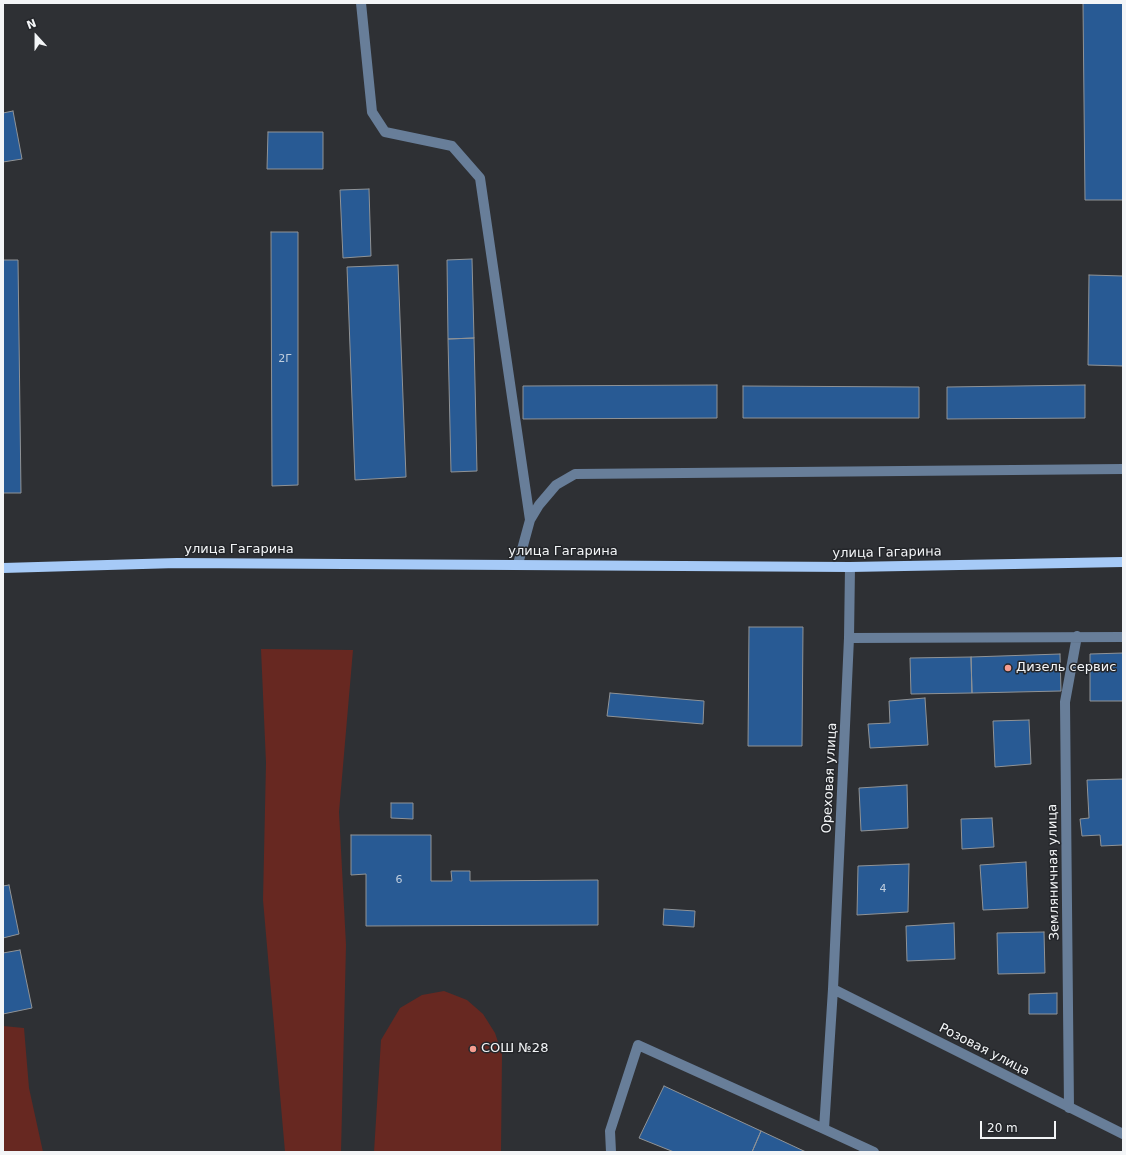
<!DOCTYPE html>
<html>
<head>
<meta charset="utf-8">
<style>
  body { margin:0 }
  #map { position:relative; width:1126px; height:1155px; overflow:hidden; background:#2e3034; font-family:"DejaVu Sans",sans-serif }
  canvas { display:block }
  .frame { position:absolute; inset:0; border:4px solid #f3f5f7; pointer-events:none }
  .north { position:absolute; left:16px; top:16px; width:40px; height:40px; -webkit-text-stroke:3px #24262a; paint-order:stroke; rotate:339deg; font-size:11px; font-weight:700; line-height:16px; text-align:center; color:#f3f5f7 }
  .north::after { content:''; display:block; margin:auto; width:14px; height:18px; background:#f3f5f7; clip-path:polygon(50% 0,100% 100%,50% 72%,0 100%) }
  .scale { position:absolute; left:980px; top:1121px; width:76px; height:18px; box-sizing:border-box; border:2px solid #f3f5f7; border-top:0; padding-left:5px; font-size:12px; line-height:14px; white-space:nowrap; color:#f3f5f7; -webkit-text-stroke:3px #24262a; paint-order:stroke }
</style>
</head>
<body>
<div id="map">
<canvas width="1126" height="1155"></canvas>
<div class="frame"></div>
<div class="north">N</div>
<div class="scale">20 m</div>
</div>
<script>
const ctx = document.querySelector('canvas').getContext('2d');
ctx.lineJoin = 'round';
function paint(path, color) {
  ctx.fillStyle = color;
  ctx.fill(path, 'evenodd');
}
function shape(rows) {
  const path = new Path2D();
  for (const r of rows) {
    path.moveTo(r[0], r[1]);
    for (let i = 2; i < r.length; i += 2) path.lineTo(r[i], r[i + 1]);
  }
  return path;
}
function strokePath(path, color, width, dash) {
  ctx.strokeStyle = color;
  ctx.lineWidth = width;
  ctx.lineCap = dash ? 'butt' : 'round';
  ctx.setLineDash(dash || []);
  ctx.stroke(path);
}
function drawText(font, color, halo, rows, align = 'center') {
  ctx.font = font + ' "DejaVu Sans",sans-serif';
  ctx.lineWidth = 3;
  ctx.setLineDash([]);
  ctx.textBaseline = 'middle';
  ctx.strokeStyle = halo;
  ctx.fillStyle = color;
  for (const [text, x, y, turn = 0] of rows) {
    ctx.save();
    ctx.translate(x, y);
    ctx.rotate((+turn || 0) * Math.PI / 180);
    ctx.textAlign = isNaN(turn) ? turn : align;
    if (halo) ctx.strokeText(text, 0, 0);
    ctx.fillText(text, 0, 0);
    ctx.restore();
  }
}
paint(shape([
  [261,649,353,650,339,812,346,945,341,1152,285,1152,263,900,266,763],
  [444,991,467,1000,483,1014,495,1033,502,1054,501,1152,374,1152,381,1040,400,1008,422,995],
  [3,1026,24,1028,29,1088,43,1152,3,1152]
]), '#672821');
const building = shape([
  [1083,3,1123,3,1123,200,1085,200,1083,3],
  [13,111,22,159,3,162,3,113,13,111],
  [268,132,323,132,323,169,267,169,268,132],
  [369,189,371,256,343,258,340,190,369,189],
  [271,232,298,232,298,485,272,486,271,232],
  [472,259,474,338,448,339,447,260,472,259],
  [3,260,18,260,21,493,3,493,3,260],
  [398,265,406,477,355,480,347,267,398,265],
  [1089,275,1123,276,1123,366,1088,365,1089,275],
  [474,338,477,471,451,472,448,339,474,338],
  [717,385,717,418,523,419,523,386,717,385],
  [1085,385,1085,418,947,419,947,387,1085,385],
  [743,386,919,387,919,418,743,418,743,386],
  [749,627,803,627,802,746,748,746,749,627],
  [1123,653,1123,701,1090,701,1090,654,1123,653],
  [1060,654,1061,691,972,693,971,657,1060,654],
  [971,657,972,693,911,694,910,658,971,657],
  [610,693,704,701,703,724,607,716,610,693],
  [925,698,928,745,870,748,868,724,890,723,889,701,925,698],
  [1029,720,1031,764,995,767,993,721,1029,720],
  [1123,779,1123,845,1101,846,1100,835,1082,836,1080,819,1089,818,1087,780,1123,779],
  [907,785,908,828,861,831,859,788,907,785],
  [391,803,413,803,413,819,391,818,391,803],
  [992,818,994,847,962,849,961,819,992,818],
  [351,835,431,835,431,881,452,881,451,871,470,871,470,881,598,880,598,925,366,926,366,874,351,875,351,835],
  [1026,862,1028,908,983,910,980,865,1026,862],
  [909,864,908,912,857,915,858,866,909,864],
  [9,885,19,934,3,938,3,886,9,885],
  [664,909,695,911,694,927,663,925,664,909],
  [954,923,955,959,907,961,906,926,954,923],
  [1044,932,1045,973,998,974,997,933,1044,932],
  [20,950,32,1008,3,1014,3,953,20,950],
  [1057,993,1057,1014,1029,1014,1029,994,1057,993],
  [664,1086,761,1131,752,1152,674,1152,639,1138,664,1086],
  [761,1131,806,1152,752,1152,761,1131]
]);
paint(building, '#285a94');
strokePath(building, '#909396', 1);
strokePath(shape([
  [361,3,372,112,385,132,452,146,480,178,530,520,518,564],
  [530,520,539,505,556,485,575,474,1123,469],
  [849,638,1123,637],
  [833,989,1123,1134],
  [1069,1108,1065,702,1077,636],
  [824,1129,874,1152],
  [611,1152,610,1131,638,1045,824,1129,833,989,849,638,850,567]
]), '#687e99', 10);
strokePath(shape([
  [3,568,177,563,850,567,1123,562]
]), '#a6caf7', 10);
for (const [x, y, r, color] of [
  [1008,668,4,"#f59d90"],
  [473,1049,4,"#f59d90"]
]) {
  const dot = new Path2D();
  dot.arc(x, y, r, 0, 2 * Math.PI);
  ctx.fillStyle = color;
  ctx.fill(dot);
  strokePath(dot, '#24262a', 1.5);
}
drawText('11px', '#c0cede', null, [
  ["2Г",285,359],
  ["6",399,880],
  ["4",883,889]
]);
drawText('13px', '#f3f5f7', '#24262a', [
  ["улица Гагарина",239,550],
  ["улица Гагарина",563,552],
  ["улица Гагарина",887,553,-1],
  ["Ореховая улица",830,778,-87],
  ["Земляничная улица",1054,872,-91],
  ["Розовая улица",984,1050,27]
]);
drawText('13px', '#f3f5f7', '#24262a', [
  ["Дизель сервис",1016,668],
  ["СОШ №28",481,1049]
], 'left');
</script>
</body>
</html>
